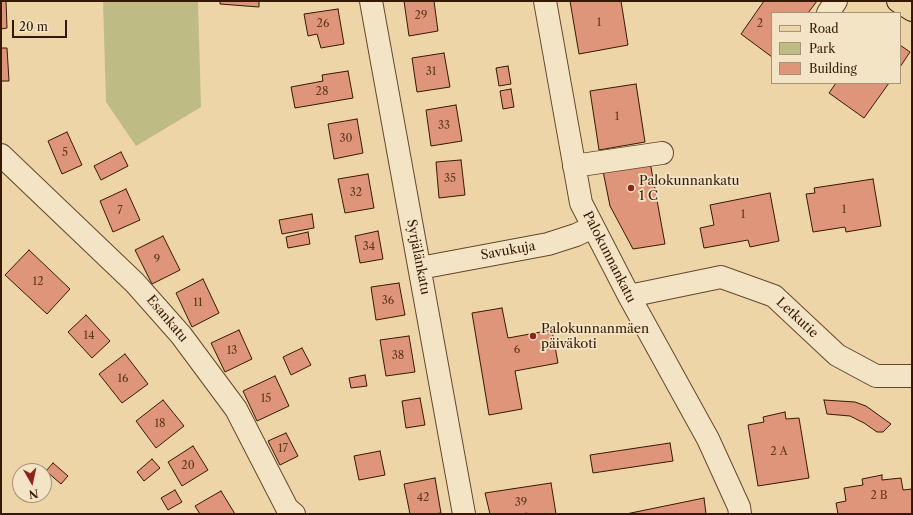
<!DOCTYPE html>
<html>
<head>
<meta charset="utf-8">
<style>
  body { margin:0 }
  #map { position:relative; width:913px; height:515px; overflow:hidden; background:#eed5a8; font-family:"Libre Caslon Text",serif }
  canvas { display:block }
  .frame { position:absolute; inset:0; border:2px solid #361902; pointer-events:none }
  .legend { position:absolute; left:771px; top:12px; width:130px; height:72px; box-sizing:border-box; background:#f4e4c6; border:1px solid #a89378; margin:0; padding:5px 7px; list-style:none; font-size:12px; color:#361902 }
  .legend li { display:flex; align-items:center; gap:8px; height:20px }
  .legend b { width:20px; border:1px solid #a89378 }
  .north { position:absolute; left:12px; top:463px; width:40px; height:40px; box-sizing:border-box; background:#f4e4c6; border:1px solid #a89378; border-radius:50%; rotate:171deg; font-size:11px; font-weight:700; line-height:16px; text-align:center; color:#361902 }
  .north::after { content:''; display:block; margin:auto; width:14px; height:18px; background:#8f2418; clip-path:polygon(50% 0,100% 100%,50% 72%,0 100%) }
  .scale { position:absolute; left:12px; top:20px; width:55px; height:18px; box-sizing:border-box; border:2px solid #361902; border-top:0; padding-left:5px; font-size:12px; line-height:14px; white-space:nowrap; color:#361902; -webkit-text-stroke:3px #f4e4c6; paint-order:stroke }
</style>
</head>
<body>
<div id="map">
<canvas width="913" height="515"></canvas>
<div class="frame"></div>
<ul class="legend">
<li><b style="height:5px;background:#eed5a8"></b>Road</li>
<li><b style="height:11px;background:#bebc84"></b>Park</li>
<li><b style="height:11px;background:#de957a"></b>Building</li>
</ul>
<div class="north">N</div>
<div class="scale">20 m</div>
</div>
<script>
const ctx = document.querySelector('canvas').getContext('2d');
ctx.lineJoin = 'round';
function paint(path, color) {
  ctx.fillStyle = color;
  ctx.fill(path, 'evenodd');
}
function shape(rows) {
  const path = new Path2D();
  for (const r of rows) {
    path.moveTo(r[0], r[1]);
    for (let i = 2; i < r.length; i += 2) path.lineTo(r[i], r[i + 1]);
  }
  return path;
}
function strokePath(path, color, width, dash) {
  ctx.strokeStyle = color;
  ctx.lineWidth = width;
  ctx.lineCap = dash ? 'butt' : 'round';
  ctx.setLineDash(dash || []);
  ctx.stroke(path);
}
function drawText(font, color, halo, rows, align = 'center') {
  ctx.font = font + ' "Libre Caslon Text",serif';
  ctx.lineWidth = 3.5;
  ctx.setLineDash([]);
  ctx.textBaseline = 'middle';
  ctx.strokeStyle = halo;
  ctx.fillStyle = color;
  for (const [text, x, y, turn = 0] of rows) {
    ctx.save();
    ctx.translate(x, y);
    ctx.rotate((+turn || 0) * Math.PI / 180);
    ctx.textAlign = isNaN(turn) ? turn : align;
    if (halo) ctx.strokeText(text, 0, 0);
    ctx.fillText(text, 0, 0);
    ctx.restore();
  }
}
paint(shape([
  [103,1,198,1,201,107,136,146,106,102]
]), '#bebc84');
const building = shape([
  [1,1,6,1,7,28,1,29,1,1],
  [220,1,259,1,259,7,220,4,220,1],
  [404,1,434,1,438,31,409,36,404,1],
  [570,1,621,1,628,45,579,54,570,1],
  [764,1,817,1,808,13,772,13,772,57,741,34,764,1],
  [338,9,344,44,321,48,317,34,308,36,304,14,338,9],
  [900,45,910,52,900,67,900,45],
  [1,48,7,48,9,81,1,81,1,48],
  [444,53,450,87,417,92,412,58,444,53],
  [508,66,511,84,499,86,496,68,508,66],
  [348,71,353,98,295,108,291,87,323,81,322,75,348,71],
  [836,83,889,83,864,118,829,93,836,83],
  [636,84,645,142,599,150,590,91,636,84],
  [511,89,514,107,503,109,500,91,511,89],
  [456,105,462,141,431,146,426,110,456,105],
  [357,119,363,153,334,159,328,124,357,119],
  [67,132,82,165,62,174,48,141,67,132],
  [121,152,128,166,101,180,94,166,121,152],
  [461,160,465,195,439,198,436,162,461,160],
  [650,162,665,244,633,249,610,206,603,171,650,162],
  [368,174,374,208,345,213,338,179,368,174],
  [873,179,881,226,846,232,845,227,813,232,806,194,815,193,814,188,873,179],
  [126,189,140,220,113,232,100,201,126,189],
  [770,193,779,241,750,247,748,240,704,248,700,228,714,225,710,205,770,193],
  [312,214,314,228,282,234,279,220,312,214],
  [378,231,383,259,360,263,355,236,378,231],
  [308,232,310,244,288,248,286,237,308,232],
  [163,236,180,270,152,284,135,250,163,236],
  [29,250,70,289,47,314,5,275,29,250],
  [203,279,219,313,192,327,176,293,203,279],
  [399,283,405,315,376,320,371,287,399,283],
  [502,308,508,338,552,330,558,363,515,371,522,409,489,415,472,313,502,308],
  [86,315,110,341,92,358,68,332,86,315],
  [239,330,252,359,225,372,211,343,239,330],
  [409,336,415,372,386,376,380,340,409,336],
  [302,348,311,365,291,375,283,357,302,348],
  [125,354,148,384,122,403,99,374,125,354],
  [365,375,367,386,351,388,349,378,365,375],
  [275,376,289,406,257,421,243,391,275,376],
  [420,398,425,425,406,428,402,401,420,398],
  [163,400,184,426,156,448,136,421,163,400],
  [824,400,855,402,866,406,891,424,883,432,877,432,864,423,850,416,827,414,824,400],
  [785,412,786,419,799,418,809,478,758,486,748,425,764,422,763,417,785,412],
  [286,433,298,456,280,465,268,441,286,433],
  [670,443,673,461,593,473,590,455,670,443],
  [193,446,208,470,182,486,168,462,193,446],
  [380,451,385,475,359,480,354,456,380,451],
  [152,459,160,468,144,481,137,472,152,459],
  [53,463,68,476,61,484,46,471,53,463],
  [882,475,882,480,901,478,903,490,912,489,912,514,838,514,836,503,846,501,844,488,863,485,862,479,882,475],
  [435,478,441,513,433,514,410,514,404,484,435,478],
  [551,483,556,514,527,514,527,513,523,514,490,514,485,493,551,483],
  [175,490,182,502,168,510,161,498,175,490],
  [221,491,235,514,200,514,195,506,221,491],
  [704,498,706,514,626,514,704,498]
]);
paint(building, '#de957a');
strokePath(building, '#361902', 1);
const minor = shape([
  [371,1,464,514],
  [545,1,581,203,629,296,708,439,739,507,740,514],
  [828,13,836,1],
  [1,155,135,283,181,335,236,409,287,508,294,514],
  [574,166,662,153],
  [420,268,548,244,576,235,593,227],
  [629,296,721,277,774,296,837,355,876,376,912,376]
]);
const major = shape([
  [898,1,912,10]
]);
strokePath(minor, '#64482c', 24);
strokePath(major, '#361902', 24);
strokePath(minor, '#f4e4c6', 22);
strokePath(major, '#eed5a8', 22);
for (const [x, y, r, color] of [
  [631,188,4,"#8f2418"],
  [533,336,4,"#8f2418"]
]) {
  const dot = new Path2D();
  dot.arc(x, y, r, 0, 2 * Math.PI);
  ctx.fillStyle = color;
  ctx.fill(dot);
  strokePath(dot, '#f4e4c6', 1.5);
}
drawText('11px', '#603820', null, [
  ["29",421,16],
  ["1",599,23],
  ["26",323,24],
  ["2",760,24],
  ["31",431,72],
  ["28",322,92],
  ["1",617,117],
  ["33",444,126],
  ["30",346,139],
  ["5",65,153],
  ["35",450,179],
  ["32",356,193],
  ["1",844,210],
  ["7",120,211],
  ["1",743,215],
  ["34",369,247],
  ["9",157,260],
  ["12",38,282],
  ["36",388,301],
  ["11",198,303],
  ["14",89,336],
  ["6",517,350],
  ["13",232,351],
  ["38",398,356],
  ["16",123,379],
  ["15",266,399],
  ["18",160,424],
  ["17",283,449],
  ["2 A",779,452],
  ["20",188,466],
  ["2 B",879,496],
  ["42",423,498],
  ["39",521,503]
]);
drawText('13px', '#361902', '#f4e4c6', [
  ["Palokunnankatu",639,181],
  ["1 C",639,196],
  ["Palokunnanmäen",541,329],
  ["päiväkoti",541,344]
], 'left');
drawText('13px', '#361902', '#f4e4c6', [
  ["Savukuja",508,251,-10],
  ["Syrjälänkatu",418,257,79],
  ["Palokunnankatu",609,257,63],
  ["Letkutie",797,318,43],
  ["Esankatu",167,319,50]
]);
</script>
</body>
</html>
